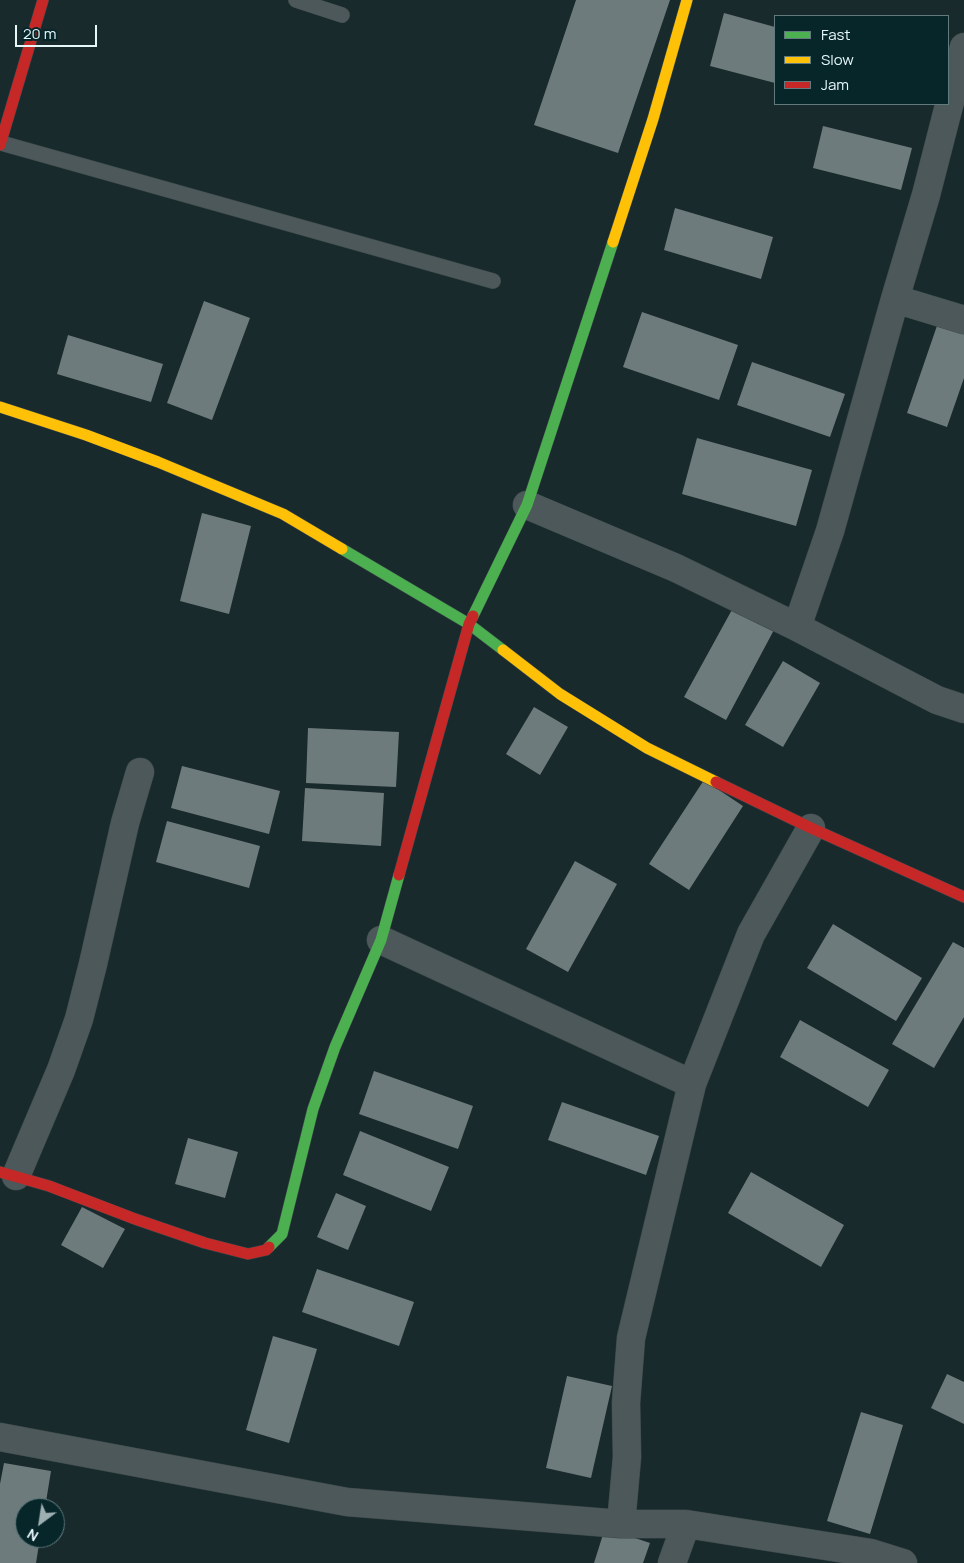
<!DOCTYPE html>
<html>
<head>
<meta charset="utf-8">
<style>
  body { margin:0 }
  #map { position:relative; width:964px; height:1563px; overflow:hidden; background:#192a2c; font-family:Manrope,sans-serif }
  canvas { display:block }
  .legend { position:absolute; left:774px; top:15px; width:175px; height:90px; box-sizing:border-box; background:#06262a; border:1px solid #607a7d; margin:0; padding:6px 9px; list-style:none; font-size:15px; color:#e6f7fa }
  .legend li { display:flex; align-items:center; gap:10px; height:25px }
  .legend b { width:25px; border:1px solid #607a7d }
  .north { position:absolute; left:15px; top:1498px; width:50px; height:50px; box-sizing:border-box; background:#06262a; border:1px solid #607a7d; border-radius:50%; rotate:211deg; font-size:14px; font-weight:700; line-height:20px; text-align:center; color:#e6f7fa }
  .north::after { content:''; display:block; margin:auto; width:18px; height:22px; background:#9eafb2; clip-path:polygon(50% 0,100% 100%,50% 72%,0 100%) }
  .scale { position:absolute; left:15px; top:25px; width:82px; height:22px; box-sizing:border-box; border:2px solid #e6f7fa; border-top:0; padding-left:6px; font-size:15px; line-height:18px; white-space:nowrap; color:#e6f7fa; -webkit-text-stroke:4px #06262a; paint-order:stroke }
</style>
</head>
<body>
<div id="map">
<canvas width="964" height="1563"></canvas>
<ul class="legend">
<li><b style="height:6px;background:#4caf50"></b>Fast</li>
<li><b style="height:6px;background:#ffc107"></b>Slow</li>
<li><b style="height:6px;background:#c62828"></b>Jam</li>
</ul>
<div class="north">N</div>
<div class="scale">20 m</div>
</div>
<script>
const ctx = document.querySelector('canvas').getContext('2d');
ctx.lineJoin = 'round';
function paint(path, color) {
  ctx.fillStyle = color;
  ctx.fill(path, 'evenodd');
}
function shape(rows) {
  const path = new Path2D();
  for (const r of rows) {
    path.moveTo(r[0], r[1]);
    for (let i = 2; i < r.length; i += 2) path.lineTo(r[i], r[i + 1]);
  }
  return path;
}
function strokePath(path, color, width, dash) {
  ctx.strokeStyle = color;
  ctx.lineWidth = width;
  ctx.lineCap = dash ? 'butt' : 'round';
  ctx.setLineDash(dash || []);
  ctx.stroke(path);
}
paint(shape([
  [576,0,670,0,618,153,534,125],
  [724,13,775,27,775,83,710,66],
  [823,126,912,148,901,190,813,168],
  [675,208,773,237,761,279,664,250],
  [204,301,250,318,212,420,167,403],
  [642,312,738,345,719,400,623,367],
  [940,317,964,326,964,378,947,427,907,413],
  [68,335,163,364,151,402,57,374],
  [752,362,845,394,830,437,737,405],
  [697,438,812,470,796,526,682,494],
  [202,513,251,526,229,614,180,601],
  [734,606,775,628,726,720,684,697],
  [783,661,820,683,783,747,745,725],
  [534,707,568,727,540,775,506,754],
  [308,728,399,732,396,787,306,783],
  [182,766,280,791,269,834,171,808],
  [704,780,743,806,689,890,649,864],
  [305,788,384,793,381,846,302,841],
  [167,821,260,846,249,888,156,862],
  [575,861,617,884,568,972,526,949],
  [833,924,922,978,896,1021,807,968],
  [953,942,964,948,964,1017,934,1068,892,1044],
  [800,1020,889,1070,868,1107,780,1057],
  [374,1071,473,1106,458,1149,359,1114],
  [562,1102,659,1136,646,1175,548,1140],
  [360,1131,449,1167,431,1211,343,1175],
  [188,1138,238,1152,225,1198,175,1184],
  [751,1172,844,1225,821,1267,728,1213],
  [336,1193,366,1206,348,1250,317,1237],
  [82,1207,125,1229,103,1268,61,1245],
  [317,1269,414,1302,399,1346,302,1312],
  [273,1336,317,1349,289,1443,246,1430],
  [947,1374,964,1382,964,1424,931,1408],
  [567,1376,612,1386,591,1478,546,1468],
  [861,1412,903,1425,870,1534,827,1521],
  [4,1463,51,1471,45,1508,25,1508,25,1538,40,1538,36,1563,0,1563,0,1484],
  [605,1528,650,1543,643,1563,594,1563]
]), '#6e7b7d');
const lane = shape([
  [296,0,342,15],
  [1,143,493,281]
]);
const street = shape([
  [895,299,964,320],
  [527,505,676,568,797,627,830,531,895,299,926,195,964,47],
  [797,627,937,700,964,709],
  [381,940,692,1084],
  [16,1176,61,1070,79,1019,93,964,125,823,140,772],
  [0,1437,347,1502,621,1524,686,1524,871,1553,903,1563],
  [621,1524,627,1457,626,1403,631,1338,692,1084,751,934,811,828],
  [672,1563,686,1524]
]);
const fast = shape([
  [342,549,469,624,503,650],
  [473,616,527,505,613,242],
  [269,1247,282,1234,313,1109,335,1047,381,940,399,875]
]);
const slow = shape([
  [613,242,653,119,687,0],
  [0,407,86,435,158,462,283,514,342,549],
  [503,650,560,694,647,748,716,782]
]);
const jam = shape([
  [0,145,43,0],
  [716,782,811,828,964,897],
  [399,875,469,624,473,616],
  [0,1172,49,1186,135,1219,205,1243,248,1254,266,1250,269,1247]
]);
strokePath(lane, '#3b484a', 16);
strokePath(street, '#3b484a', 29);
strokePath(fast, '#3b484a', 12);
strokePath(slow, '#3b484a', 12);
strokePath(jam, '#3b484a', 12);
strokePath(lane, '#4c5859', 15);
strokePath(street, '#4c5859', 28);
strokePath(fast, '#4caf50', 11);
strokePath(slow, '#ffc107', 11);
strokePath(jam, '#c62828', 11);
</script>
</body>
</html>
